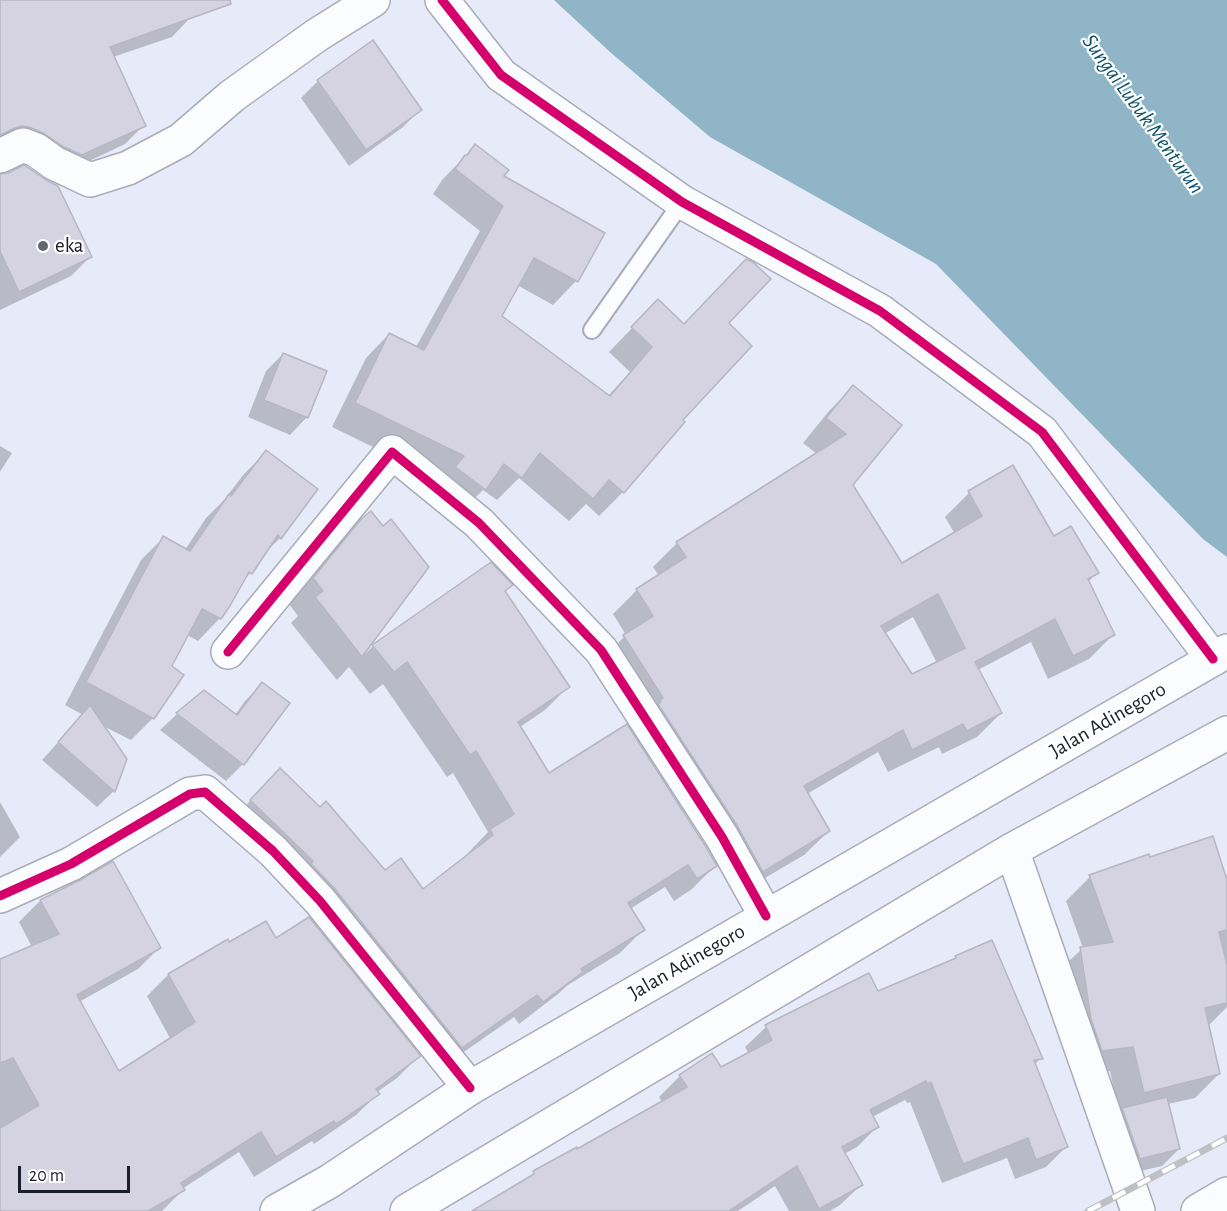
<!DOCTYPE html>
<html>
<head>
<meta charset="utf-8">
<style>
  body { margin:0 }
  #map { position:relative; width:1227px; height:1211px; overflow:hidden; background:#e7eaf8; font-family:"Alegreya Sans",sans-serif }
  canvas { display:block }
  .scale { position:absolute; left:18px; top:1166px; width:112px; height:27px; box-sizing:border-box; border:3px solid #1c1e29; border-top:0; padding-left:8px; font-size:18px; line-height:21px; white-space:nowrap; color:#1c1e29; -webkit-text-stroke:4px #fff; paint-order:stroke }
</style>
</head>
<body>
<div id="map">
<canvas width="1227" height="1211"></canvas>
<div class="scale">20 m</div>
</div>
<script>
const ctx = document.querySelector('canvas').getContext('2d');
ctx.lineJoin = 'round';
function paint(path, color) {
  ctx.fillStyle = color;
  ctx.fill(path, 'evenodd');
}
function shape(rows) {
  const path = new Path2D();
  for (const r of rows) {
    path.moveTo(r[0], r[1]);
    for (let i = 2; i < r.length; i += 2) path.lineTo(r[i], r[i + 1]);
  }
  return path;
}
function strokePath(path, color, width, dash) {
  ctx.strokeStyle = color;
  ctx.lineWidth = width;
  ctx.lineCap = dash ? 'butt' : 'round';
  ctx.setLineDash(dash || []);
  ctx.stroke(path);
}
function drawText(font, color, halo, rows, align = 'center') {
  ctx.font = font + ' "Alegreya Sans",sans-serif';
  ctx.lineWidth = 4.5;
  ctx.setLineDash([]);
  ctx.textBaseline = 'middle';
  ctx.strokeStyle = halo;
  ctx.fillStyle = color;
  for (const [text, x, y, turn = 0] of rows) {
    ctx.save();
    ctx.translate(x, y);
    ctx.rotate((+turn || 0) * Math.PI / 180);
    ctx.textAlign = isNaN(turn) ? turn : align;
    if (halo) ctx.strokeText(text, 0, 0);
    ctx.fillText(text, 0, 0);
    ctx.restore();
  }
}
paint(shape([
  [554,0,1227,0,1227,557,1203,539,936,264,710,137,610,52]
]), '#90b5c6');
paint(shape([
  [0,0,185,0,191,17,172,37,113,57,144,125,125,144,62,174,0,145],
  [318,81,420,110,403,127,349,166,301,98],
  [475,146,502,177,603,234,576,281,553,305,517,285,500,316,608,396,630,372,609,352,635,325,683,326,726,323,681,420,683,422,623,492,599,516,586,504,569,521,519,478,497,500,483,490,461,512,441,480,332,427,366,358,389,334,416,347,480,231,433,194,442,180],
  [0,176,90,257,71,276,0,310],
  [283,354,307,417,290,435,248,417,266,371],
  [853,387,851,485,902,565,955,534,945,517,969,493,1054,538,1097,573,1088,582,1113,635,1089,659,1048,679,1031,642,978,670,1001,713,977,737,942,754,939,747,888,772,878,752,807,794,829,831,804,855,738,894,600,661,626,635,613,614,637,590,659,576,653,567,677,543,817,454,803,443,829,411],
  [913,617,937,663,911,676,884,634],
  [0,446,12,453,0,472],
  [266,452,316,490,280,538,262,556,251,573,241,582,220,618,198,641,187,635,170,666,153,718,131,740,101,725,114,791,97,807,42,760,83,715,65,705,141,560,163,538,185,550,206,518,224,500,244,474],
  [363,519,362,655,363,656,373,646,511,585,504,592,568,687,545,710,520,727,548,775,715,866,692,889,674,901,665,887,630,909,643,930,620,953,568,985,558,994,519,1024,514,1017,438,1070,312,912,228,823,280,771,385,872,422,891,469,855,468,853,488,832,453,773,447,777,383,684,370,694,349,667,337,680,291,623,298,616,289,604,337,545],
  [262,684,243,764,226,781,160,730,177,714,235,715,245,701],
  [0,802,20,837,0,857],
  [1149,859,1227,885,1227,1007,1210,1024,1207,1025,1219,1074,1195,1098,1168,1104,1179,1149,1162,1166,1123,1175,1119,1113,1110,1071,1078,1074,1057,972,1083,948,1066,901,1090,877],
  [81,882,159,948,138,969,79,1002,118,1074,171,1040,147,996,168,975,229,944,275,941,419,1056,397,1078,377,1092,378,1094,356,1115,314,1144,312,1141,254,1177,239,1152,182,1189,183,1190,162,1211,0,1211,0,960,32,947,19,922,40,901],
  [956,957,1041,1058,1034,1065,1066,1147,1046,1167,1015,1179,1007,1158,942,1183,910,1102,907,1103,905,1100,872,1117,877,1127,857,1147,844,1154,861,1185,840,1205,830,1211,789,1211,775,1186,738,1211,472,1211,526,1181,534,1173,576,1149,577,1151,663,1103,659,1097,680,1076,712,1055,721,1069,749,1054,745,1047,766,1027,878,993,953,960]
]), '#0003');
const building = shape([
  [0,0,230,0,231,4,110,47,146,126,82,155,64,147,43,133,29,127,22,126,15,128,0,135,0,0],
  [373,40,422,110,366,150,317,80,373,40],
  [475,144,509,170,504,176,605,233,578,282,534,258,502,316,610,396,652,347,631,327,658,299,684,324,746,259,753,262,771,279,729,323,752,346,683,420,685,422,624,493,609,480,593,499,540,453,522,478,504,464,486,490,455,467,464,456,355,403,389,333,424,350,503,206,455,169,465,155,467,155,475,144],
  [24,165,46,180,58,186,92,257,19,292,0,251,0,174,8,173,24,165],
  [283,353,327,371,308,418,264,400,283,353],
  [853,385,902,425,853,485,902,563,982,516,968,491,1013,465,1054,536,1071,526,1099,573,1088,579,1115,635,1073,656,1055,619,975,662,1002,713,967,731,963,724,912,750,903,730,804,786,830,831,763,872,738,827,658,704,661,702,660,700,663,698,623,635,653,616,636,589,686,557,676,542,846,434,826,418,853,385],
  [938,594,965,648,912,674,881,626,938,594],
  [266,450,318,489,281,539,278,535,252,574,249,572,230,606,221,619,202,609,172,666,184,675,154,719,86,682,163,536,190,551,229,494,231,496,266,450],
  [371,511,383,526,391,519,429,567,362,657,315,597,323,591,313,578,362,518,371,511],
  [491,562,513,585,505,591,570,687,518,722,549,773,627,724,706,847,717,866,697,879,688,865,628,903,645,930,581,969,583,972,543,1002,537,995,462,1048,335,889,311,864,313,861,250,800,280,768,320,807,326,801,385,870,401,858,423,889,493,835,490,829,514,814,476,751,470,755,407,662,394,672,372,645,491,562],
  [262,682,290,703,244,765,176,713,204,690,237,715,262,682],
  [90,705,127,759,115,792,58,742,90,705],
  [1213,836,1227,880,1227,930,1219,932,1227,965,1227,1003,1205,1008,1220,1074,1144,1093,1133,1047,1102,1051,1091,1019,1080,947,1113,942,1089,875,1149,854,1150,857,1213,836],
  [113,861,161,948,77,995,119,1071,195,1022,168,974,228,939,229,942,266,921,276,938,309,917,421,1056,376,1089,380,1094,336,1124,334,1121,276,1157,261,1132,181,1183,185,1190,148,1211,0,1211,0,1128,39,1105,13,1058,0,1063,0,959,59,934,40,900,80,880,113,861],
  [992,940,1043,1059,1034,1060,1068,1147,1036,1160,1028,1138,963,1164,931,1082,927,1084,926,1081,870,1110,879,1127,842,1147,863,1185,819,1209,797,1166,729,1211,472,1211,534,1174,533,1171,577,1147,577,1149,687,1087,679,1075,712,1053,721,1067,772,1040,765,1025,869,973,878,991,956,958,955,956,992,940],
  [1167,1097,1180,1149,1140,1159,1122,1108,1167,1097]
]);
paint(building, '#d5d2e1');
strokePath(building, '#b7b6c2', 1.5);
const lane = shape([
  [592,330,682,202]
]);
const street = shape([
  [442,0,501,75,682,202,880,311,1042,432,1213,659],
  [0,156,23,145,36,150,54,163,90,180,128,168,181,140,232,96,317,35,373,0],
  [228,652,392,452,479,523,601,650,722,837,766,916],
  [1012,850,1138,1211],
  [0,896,71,864,190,794,205,792,273,851,320,901,470,1088],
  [1198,1211,1227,1194]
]);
const highway = shape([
  [277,1211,330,1181,470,1088,1227,651],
  [407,1211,1012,850,1227,733]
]);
strokePath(lane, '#a9acb8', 20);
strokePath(street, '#a9acb8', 36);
strokePath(highway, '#a9acb8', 36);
strokePath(lane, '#fbfcfe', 16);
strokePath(street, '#fbfcfe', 33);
strokePath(highway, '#fbfcfe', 33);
const rail = shape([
  [1088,1211,1227,1138]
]);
strokePath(rail, '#bec0c3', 7);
strokePath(rail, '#fff', 4.5, [14]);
strokePath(shape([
  [442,0,501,75,682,202,880,311,1042,432,1213,659],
  [228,652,392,452,479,523,601,650,722,837,766,916],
  [0,896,71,864,190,794,205,792,273,851,320,901,470,1088]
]), '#d6006c', 9);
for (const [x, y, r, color] of [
  [43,246,6,"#636571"]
]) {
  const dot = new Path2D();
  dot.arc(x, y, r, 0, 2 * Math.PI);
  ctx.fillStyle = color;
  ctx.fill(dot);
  strokePath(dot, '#fff', 2);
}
drawText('21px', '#1c1e29', '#fff', [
  ["eka",55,246]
], 'left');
drawText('21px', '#1c1e29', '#fff', [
  ["Jalan Adinegoro",1108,720,-30],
  ["Jalan Adinegoro",687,962,-30]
]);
drawText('italic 22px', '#0b5467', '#fff', [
  ["Sungai Lubuk Menturun",1143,114,54]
]);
</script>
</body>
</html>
